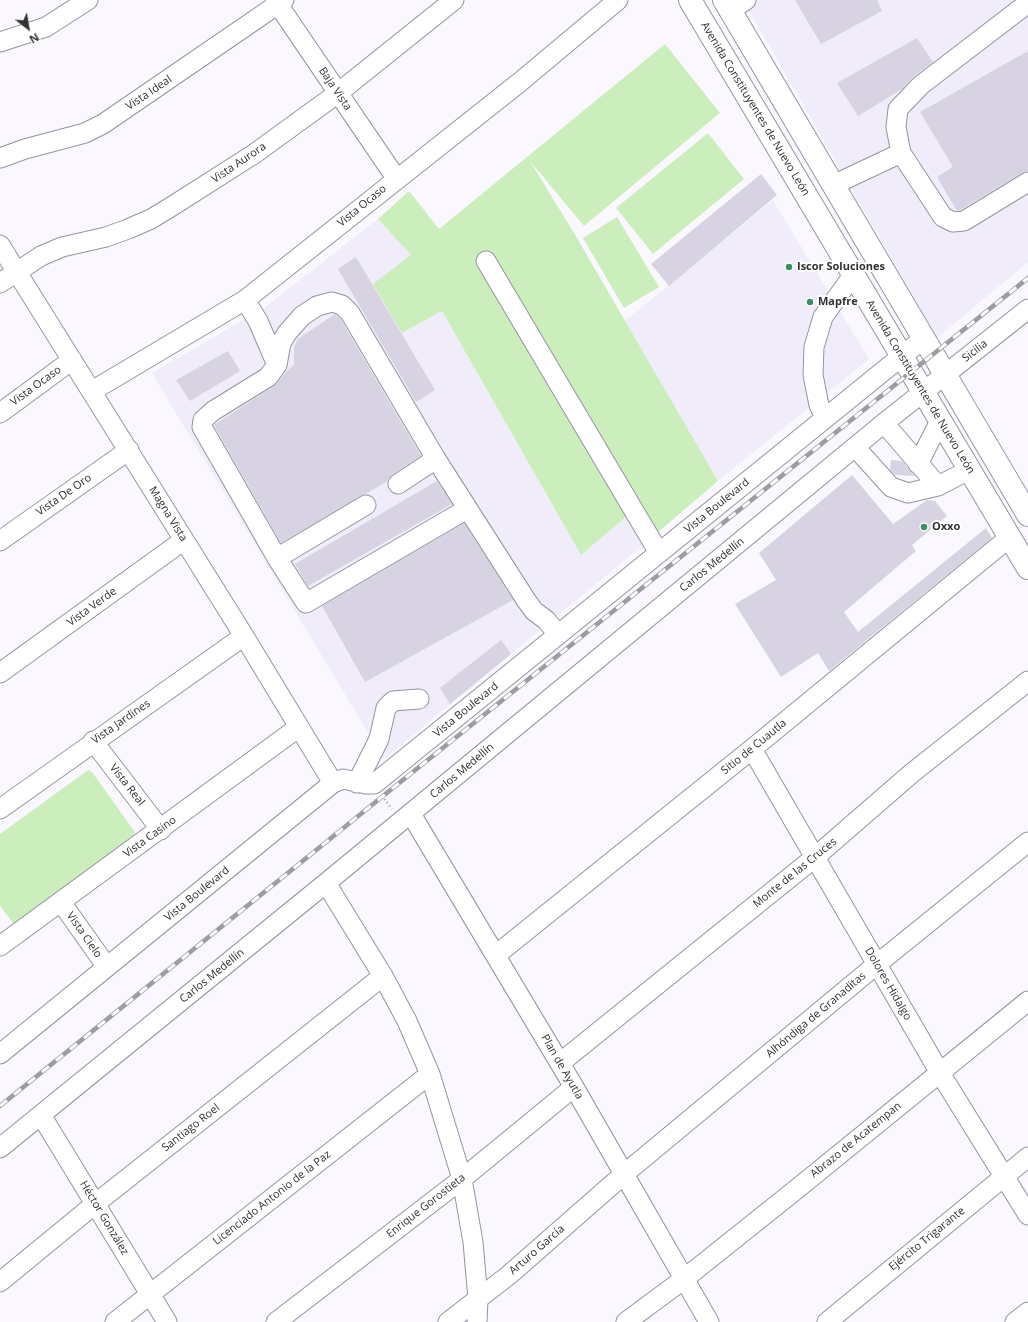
<!DOCTYPE html>
<html>
<head>
<meta charset="utf-8">
<style>
  body { margin:0 }
  #map { position:relative; width:1028px; height:1322px; overflow:hidden; background:#faf8fe; font-family:"Open Sans",sans-serif }
  canvas { display:block }
  .north { position:absolute; left:8px; top:8px; width:40px; height:40px; -webkit-text-stroke:3px #fff; paint-order:stroke; rotate:149deg; font-size:11px; font-weight:700; line-height:16px; text-align:center; color:#313035 }
  .north::after { content:''; display:block; margin:auto; width:14px; height:18px; background:#313035; clip-path:polygon(50% 0,100% 100%,50% 72%,0 100%) }
</style>
</head>
<body>
<div id="map">
<canvas width="1028" height="1322"></canvas>
<div class="north">N</div>
</div>
<script>
const ctx = document.querySelector('canvas').getContext('2d');
ctx.lineJoin = 'round';
function paint(path, color) {
  ctx.fillStyle = color;
  ctx.fill(path, 'evenodd');
}
function shape(rows) {
  const path = new Path2D();
  for (const r of rows) {
    path.moveTo(r[0], r[1]);
    for (let i = 2; i < r.length; i += 2) path.lineTo(r[i], r[i + 1]);
  }
  return path;
}
function strokePath(path, color, width, dash) {
  ctx.strokeStyle = color;
  ctx.lineWidth = width;
  ctx.lineCap = dash ? 'butt' : 'round';
  ctx.setLineDash(dash || []);
  ctx.stroke(path);
}
function drawText(font, color, halo, rows, align = 'center') {
  ctx.font = font + ' "Open Sans",sans-serif';
  ctx.lineWidth = 4;
  ctx.setLineDash([]);
  ctx.textBaseline = 'middle';
  ctx.strokeStyle = halo;
  ctx.fillStyle = color;
  for (const [text, x, y, turn = 0] of rows) {
    ctx.save();
    ctx.translate(x, y);
    ctx.rotate((+turn || 0) * Math.PI / 180);
    ctx.textAlign = isNaN(turn) ? turn : align;
    if (halo) ctx.strokeText(text, 0, 0);
    ctx.fillText(text, 0, 0);
    ctx.restore();
  }
}
paint(shape([
  [743,0,1028,0,1028,262,937,338],
  [773,200,869,359,718,481,625,321],
  [378,219,411,255,403,333,442,311,581,555,626,517,643,545,384,759,152,373,264,308]
]), '#f0ecfa');
paint(shape([
  [665,44,720,113,584,226,530,161,577,238,718,481,643,545,626,517,581,555,442,311,402,333,373,284,411,255,378,219,409,191,439,229],
  [708,133,744,179,653,254,616,208],
  [617,217,659,287,624,308,583,238],
  [88,770,92,772,135,832,133,836,16,922,13,923,0,906,0,834]
]), '#cceebd');
paint(shape([
  [795,0,877,0,882,11,821,44],
  [917,38,933,62,914,76,902,89,858,116,837,83],
  [1028,51,1028,171,1022,173,960,210,957,211,937,177,953,167,920,112],
  [761,174,777,195,669,286,651,264],
  [356,257,435,390,416,402,338,269],
  [335,314,341,320,421,456,392,475,388,481,281,543,214,425,274,386,294,364,294,347,298,339],
  [228,351,240,371,190,401,176,380],
  [891,460,902,461,915,476,895,475,890,470],
  [852,475,893,524,927,500,935,501,947,516,912,545,916,551,844,612,858,632,986,528,992,538,829,671,818,653,781,677,735,604,776,580,759,553],
  [437,481,452,504,308,586,295,564],
  [464,523,513,600,365,682,322,606],
  [501,640,511,654,450,704,440,688]
]), '#d7d3e2');
const minor = shape([
  [275,0,396,178],
  [1028,3,921,85,898,109,896,127,901,153,943,217,953,222,964,221,1028,182],
  [730,11,746,0],
  [0,42,46,27,88,0],
  [0,158,25,149,85,133,103,124,284,0],
  [833,185,901,153],
  [0,245,244,636,333,783],
  [486,261,659,553],
  [0,283,41,256,62,247,106,237,128,229,151,219,174,205,254,154,338,93,454,0],
  [245,300,258,321,277,365,268,377,213,411,203,420,202,427,277,558,306,603,467,509],
  [277,365,281,343,287,333,302,316,317,306,332,302,342,305,350,313,436,459,526,600,534,611,546,620,558,634],
  [92,391,245,300,520,82,618,0],
  [0,413,72,360],
  [825,417,819,405,813,375,814,347,823,317,853,275],
  [884,423,938,486,969,470],
  [855,447,891,487,908,493,938,486],
  [918,464,940,421],
  [398,484,436,459],
  [0,541,129,450],
  [277,558,366,505],
  [0,673,184,540],
  [93,741,161,830],
  [752,749,940,1073,1028,1215],
  [357,783,379,739,386,708,393,701,419,699],
  [0,809,244,636],
  [411,814,574,1087,709,1322],
  [326,883,383,976,407,1021,430,1074,462,1179,473,1242,478,1299,477,1322],
  [61,902,107,967],
  [0,946,299,727],
  [496,955,752,749,1010,537],
  [0,1054,333,783,343,779,366,784,374,784,923,339],
  [560,1063,814,858,912,773,1028,681],
  [41,1115,167,1322],
  [0,1148,326,883,884,423,1028,309],
  [0,1282,95,1204,383,976],
  [115,1322,430,1074],
  [276,1322,462,1179,574,1087],
  [448,1322,509,1275,623,1175,876,965,1028,842],
  [626,1322,684,1279,798,1188,1028,1001],
  [827,1322,1028,1157],
  [1015,1322,1028,1312]
]);
const major = shape([
  [690,0,1028,568],
  [724,0,1028,515]
]);
strokePath(minor, '#9692a0', 21);
strokePath(major, '#9692a0', 24);
strokePath(shape([
  [382,796,392,809]
]), '#99989d', 2.5, [1, 3]);
strokePath(minor, '#fff', 19);
strokePath(major, '#fff', 22);
const rail = shape([
  [0,1106,383,796,1028,278]
]);
strokePath(rail, '#9d9ca1', 4.5);
strokePath(rail, '#fff', 3, [9]);
for (const [x, y, r, color] of [
  [789,267,4,"#3b9062"],
  [810,302,4,"#3b9062"],
  [924,527,4,"#3b9062"]
]) {
  const dot = new Path2D();
  dot.arc(x, y, r, 0, 2 * Math.PI);
  ctx.fillStyle = color;
  ctx.fill(dot);
  strokePath(dot, '#fff', 1.5);
}
drawText('11px', '#313035', '#fff', [
  ["Baja Vista",335,89,56],
  ["Vista Ideal",149,93,-34],
  ["Avenida Constituyentes de Nuevo León",755,109,59],
  ["Vista Aurora",239,163,-34],
  ["Vista Ocaso",362,206,-39],
  ["Sicilia",975,351,-38],
  ["Vista Ocaso",36,386,-36],
  ["Avenida Constituyentes de Nuevo León",920,387,59],
  ["Vista De Oro",64,495,-35],
  ["Vista Boulevard",717,506,-39],
  ["Magna Vista",168,514,58],
  ["Carlos Medellín",712,565,-39],
  ["Vista Verde",92,607,-36],
  ["Vista Boulevard",466,710,-39],
  ["Vista Jardines",121,722,-35],
  ["Sitio de Cuautla",754,747,-39],
  ["Carlos Medellín",462,771,-40],
  ["Vista Real",127,785,52],
  ["Vista Casino",150,837,-36],
  ["Monte de las Cruces",795,873,-39],
  ["Vista Boulevard",197,894,-39],
  ["Vista Cielo",84,935,55],
  ["Carlos Medellín",212,976,-39],
  ["Dolores Hidalgo",888,984,60],
  ["Alhóndiga de Granaditas",816,1015,-40],
  ["Plan de Ayutla",562,1067,60],
  ["Santiago Roel",191,1128,-38],
  ["Abrazo de Acatempan",856,1140,-39],
  ["Licenciado Antonio de la Paz",272,1198,-38],
  ["Enrique Gorostieta",426,1206,-38],
  ["Héctor González",104,1218,59],
  ["Ejército Trigarante",927,1239,-39],
  ["Arturo García",537,1250,-41]
]);
drawText('bold 11px', '#313035', '#fff', [
  ["Iscor Soluciones",797,267],
  ["Mapfre",818,302],
  ["Oxxo",932,527]
], 'left');
</script>
</body>
</html>
